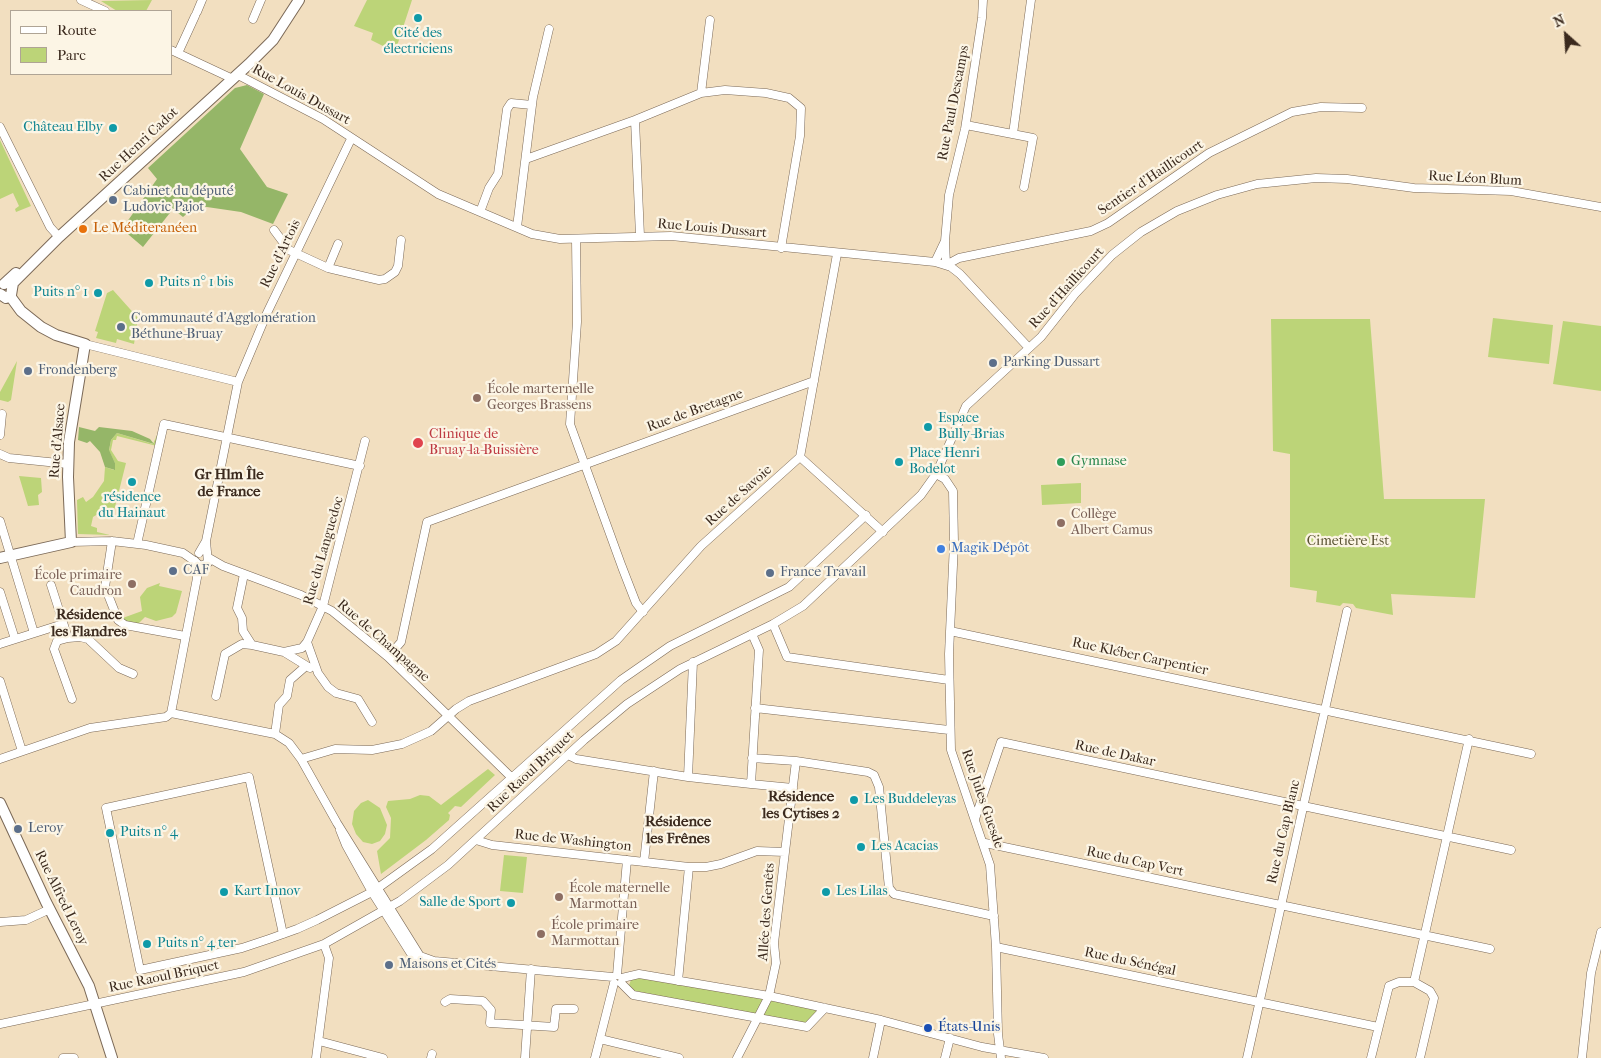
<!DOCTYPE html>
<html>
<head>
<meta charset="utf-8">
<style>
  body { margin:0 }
  #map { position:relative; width:1601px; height:1058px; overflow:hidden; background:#f2dfc0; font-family:"IM FELL French Canon",serif }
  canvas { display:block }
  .legend { position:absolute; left:10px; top:10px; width:162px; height:65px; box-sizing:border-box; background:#fcf5e5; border:1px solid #afa495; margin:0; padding:6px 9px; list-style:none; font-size:15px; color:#3b2a1e }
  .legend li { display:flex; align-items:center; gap:10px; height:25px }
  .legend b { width:25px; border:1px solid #afa495 }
  .north { position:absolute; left:1541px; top:10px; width:50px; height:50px; -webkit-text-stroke:4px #fcf5e5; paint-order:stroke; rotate:334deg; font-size:14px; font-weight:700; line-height:20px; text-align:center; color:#3b2a1e }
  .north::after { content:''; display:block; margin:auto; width:18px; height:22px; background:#3b2a1e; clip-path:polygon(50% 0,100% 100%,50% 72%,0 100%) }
</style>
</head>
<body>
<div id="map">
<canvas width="1601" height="1058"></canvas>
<ul class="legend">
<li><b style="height:6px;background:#fff"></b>Route</li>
<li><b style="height:14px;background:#bcd478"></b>Parc</li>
</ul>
<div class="north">N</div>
</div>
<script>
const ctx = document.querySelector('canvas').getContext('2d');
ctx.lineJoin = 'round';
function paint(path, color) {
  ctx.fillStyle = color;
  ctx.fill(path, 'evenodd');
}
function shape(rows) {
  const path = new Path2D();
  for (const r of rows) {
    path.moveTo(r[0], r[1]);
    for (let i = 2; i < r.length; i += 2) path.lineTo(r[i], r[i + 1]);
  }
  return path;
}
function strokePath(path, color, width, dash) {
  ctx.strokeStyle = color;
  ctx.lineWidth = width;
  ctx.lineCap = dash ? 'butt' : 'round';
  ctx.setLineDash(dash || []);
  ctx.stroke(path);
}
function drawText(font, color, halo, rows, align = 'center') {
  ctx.font = font + ' "IM FELL French Canon",serif';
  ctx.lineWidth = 4.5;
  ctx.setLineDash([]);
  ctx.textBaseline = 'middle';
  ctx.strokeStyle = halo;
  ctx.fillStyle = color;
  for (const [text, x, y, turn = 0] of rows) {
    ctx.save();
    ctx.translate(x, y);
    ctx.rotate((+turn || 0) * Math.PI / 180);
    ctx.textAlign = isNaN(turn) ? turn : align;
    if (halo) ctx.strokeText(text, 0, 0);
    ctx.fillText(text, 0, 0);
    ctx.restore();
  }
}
paint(shape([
  [152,0,146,11,117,11,101,1],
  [367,0,412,0,395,52,371,40,373,33,354,26],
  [0,140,31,206,16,212,15,209,19,206,13,193,0,199],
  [113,290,138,318,134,344,117,339,116,343,96,338,98,332,95,331,107,293],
  [1493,318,1553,325,1549,364,1488,357],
  [1271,319,1370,319,1384,499,1485,499,1475,598,1391,594,1393,615,1356,608,1353,604,1343,603,1340,606,1316,602,1317,591,1290,587,1290,454,1273,451],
  [1563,321,1601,326,1601,391,1553,384],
  [17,361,11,400,8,402,0,400,0,392],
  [161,426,157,446,117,436,116,440,113,440,111,450,118,461,126,463,114,511,106,509,93,517,91,526,97,528,97,532,110,535,78,534,77,500,83,497,86,502,93,497,104,481,105,467,114,470,115,463,109,451,111,440,117,433,153,444],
  [19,476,41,478,42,492,38,495,39,505,28,506],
  [1081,483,1081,503,1042,505,1041,485],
  [160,583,159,586,182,591,176,613,172,617,156,621,145,617,137,625,120,619,142,611,140,597,147,588],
  [488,769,495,775,461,807,455,806,448,813,450,815,449,820,426,840,381,874,377,851,390,838,391,818,386,807,388,801,410,799,420,795,429,796,441,805],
  [368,800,380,808,387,825,385,834,380,841,372,844,363,842,356,834,352,824,354,811,361,803],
  [504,855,527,857,523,893,500,891],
  [640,976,760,996,763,1000,757,1012,752,1014,630,990,628,988,632,977],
  [772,998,814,1007,817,1012,810,1022,802,1025,765,1017,763,1013]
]), '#bcd478');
paint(shape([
  [247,85,264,94,240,149,267,187,288,194,273,224,241,212,200,206,191,210,183,217,173,209,143,247,122,229,157,179,148,168,235,88],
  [79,427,95,431,99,427,132,431,150,439,154,444,117,433,111,440,109,450,115,463,115,470,105,467,100,452,90,441,87,443,78,440]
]), '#95b668');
const minor = shape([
  [81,0,105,11],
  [197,12,202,0],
  [253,19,261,0],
  [171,50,233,79],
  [178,53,195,16],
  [238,75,323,119,438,194,532,234,560,239,671,236,935,262,951,267,960,274,1029,348],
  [701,93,725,90,766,93,789,98,801,108,800,136,781,248],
  [966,125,1033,138,1024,187],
  [0,127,50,227,59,237],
  [1013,134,1031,0],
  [526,159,635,120],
  [480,212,489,188,498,174,507,109,511,103,532,105],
  [517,227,533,97,549,29],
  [274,230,289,250,328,268,338,244],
  [640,236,635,120,701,93,710,20],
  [576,239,577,322,570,424,622,567,636,603,643,612],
  [935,262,945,241],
  [946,265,959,258,1091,231,1108,223,1209,153,1292,112,1321,107,1362,108],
  [946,265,945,241,949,195,965,129,982,18,983,0],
  [328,268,379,280,385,279,395,272,398,266,401,240],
  [85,344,238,382],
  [0,435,2,414],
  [0,454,9,458,68,464],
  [800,457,883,532],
  [936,474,945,479,953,491,954,543,949,654,951,750,990,865,996,947,998,1034,1001,1058],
  [0,521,34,633],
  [112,541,105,587,118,620,125,625,185,636],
  [71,542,112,541,146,545,183,553,196,562],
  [137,544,164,424,360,466],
  [199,553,206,541,238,382,267,313,351,139],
  [209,558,223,566,301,595,332,611,388,657,510,776],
  [195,561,200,566,208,563,206,541],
  [51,585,68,638,57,641,54,649,72,699],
  [0,592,15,639],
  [773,624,787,657,949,680],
  [950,631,1531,754],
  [752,634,759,650,751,784,793,788],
  [68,638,80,637,88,639,119,668,133,674],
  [307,642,318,673,328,687,336,693,358,699,372,722],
  [0,644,63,624],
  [252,645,284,652,310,668],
  [284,652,302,648,307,642,323,606,365,441],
  [388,657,401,642,427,522,814,381],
  [0,681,22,751],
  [216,696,225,654,242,644,252,645,243,631,242,618,237,608,244,574],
  [755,708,949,730],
  [171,713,275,734,289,743,301,759,337,823,420,956,434,961,613,977],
  [171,713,197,578,197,564],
  [275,734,279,705,287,696,290,680,306,666],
  [568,755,576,759,688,777,751,784],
  [752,758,796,761,868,772,874,775,879,787,889,888,894,894,994,916],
  [0,759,90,728,166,717,171,713],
  [301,759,335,749,372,750,402,744,431,731,456,709,469,701,596,654,616,641,701,546,800,457,837,254],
  [688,777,693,662],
  [975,819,1001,742,1511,850],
  [340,830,346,845,372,892,415,960,427,962],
  [476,840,492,845,689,867,706,867,721,864,757,851,785,852],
  [985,843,1490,949],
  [644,862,654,771],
  [378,888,432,849,621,680,670,646,789,587,866,515],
  [0,922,26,920,50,909],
  [283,934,249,777,106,808,140,970,242,948,269,939,297,929,317,920,372,892],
  [996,947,1378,1027],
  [617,975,627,860],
  [622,978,639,974,769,996,881,1020,982,1047,1044,1058],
  [678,981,689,867],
  [1414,982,1469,739],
  [621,983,633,995,807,1027,825,1008],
  [445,1002,450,999,483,1001,491,1010,490,1023,554,1027,556,1009,574,1009],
  [0,1024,244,972,324,944,400,901,448,865,584,740,627,704,680,669,773,624,803,606,921,495,936,474,966,406,1041,337,1075,294,1112,255,1141,232,1177,211,1217,195,1257,184,1316,178,1347,179,1414,188,1511,191,1601,207],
  [600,1039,679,1058],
  [319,1041,383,1058],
  [63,1058,74,1058],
  [316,1058,329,958,324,944],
  [431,1058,432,1054],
  [525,1058,531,969],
  [595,1058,614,983],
  [737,1058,769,996,776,963,774,943,796,761],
  [873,1058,881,1020],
  [945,1058,950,1038],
  [1247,1058,1347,611],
  [1371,1058,1389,986,1399,982,1414,982,1430,991,1434,998,1420,1058],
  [1582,1058,1591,973,1601,932]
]);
const major = shape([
  [4,284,16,273],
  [0,294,6,298,11,295,13,283,59,237,249,64,273,40,299,0],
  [0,558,71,542,68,477,69,442,85,344,56,335,41,327,21,311,10,296],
  [0,803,46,902,89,986,112,1058]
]);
strokePath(minor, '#7b6957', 9);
strokePath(major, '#7b6957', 12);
strokePath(minor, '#fff', 8);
strokePath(major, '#fff', 10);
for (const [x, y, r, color] of [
  [418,18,5,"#0f9aa8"],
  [113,128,5,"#0f9aa8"],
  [113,200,5,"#5c6f8a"],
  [83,229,5,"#e8710a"],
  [149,283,5,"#0f9aa8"],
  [98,293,5,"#0f9aa8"],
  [121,327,5,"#5c6f8a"],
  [993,363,5,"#5c6f8a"],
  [28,371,5,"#5c6f8a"],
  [477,398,5,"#8d6e63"],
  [928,427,5,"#0f9aa8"],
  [418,443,6,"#e0444e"],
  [899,462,5,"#0f9aa8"],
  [1061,462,5,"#2e9e5b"],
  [132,482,5,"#0f9aa8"],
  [1061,523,5,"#8d6e63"],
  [941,549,5,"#3f7fe0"],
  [173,571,5,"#5c6f8a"],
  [770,573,5,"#5c6f8a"],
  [132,584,5,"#8d6e63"],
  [854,800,5,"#0f9aa8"],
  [18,829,5,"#5c6f8a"],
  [110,833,5,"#0f9aa8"],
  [861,847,5,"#0f9aa8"],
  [224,892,5,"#0f9aa8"],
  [826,892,5,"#0f9aa8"],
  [559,897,5,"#8d6e63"],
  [511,903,5,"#0f9aa8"],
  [541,934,5,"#8d6e63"],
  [147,944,5,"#0f9aa8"],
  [389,965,5,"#5c6f8a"],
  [928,1028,5,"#1a4fb4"]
]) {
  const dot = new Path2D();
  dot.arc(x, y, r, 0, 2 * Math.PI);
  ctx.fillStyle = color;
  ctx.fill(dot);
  strokePath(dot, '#fcf5e5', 2);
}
drawText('14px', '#0d838f', '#fcf5e5', [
  ["Cité des",418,34,"center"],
  ["électriciens",418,50,"center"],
  ["Château Elby",103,128,"right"],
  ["Puits n° 1 bis",159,283],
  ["Puits n° 1",88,293,"right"],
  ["Espace",938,419],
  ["Bully-Brias",938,435],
  ["Place Henri",909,454],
  ["Bodelot",909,470],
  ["résidence",132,498,"center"],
  ["du Hainaut",132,514,"center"],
  ["Les Buddeleyas",864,800],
  ["Puits n° 4",120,833],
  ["Les Acacias",871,847],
  ["Kart Innov",234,892],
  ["Les Lilas",836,892],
  ["Salle de Sport",501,903,"right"],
  ["Puits n° 4 ter",157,944]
], 'left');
drawText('14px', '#3b2a1e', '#fcf5e5', [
  ["Rue Louis Dussart",301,95,29],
  ["Rue Paul Descamps",954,103,-79],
  ["Rue Henri Cadot",139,145,-43],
  ["Sentier d'Haillicourt",1151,178,-34],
  ["Rue Léon Blum",1475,179,3],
  ["Rue Louis Dussart",712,229,5],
  ["Rue d'Artois",281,254,-64],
  ["Rue d'Haillicourt",1067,288,-48],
  ["Rue de Bretagne",695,411,-20],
  ["Rue d'Alsace",58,441,-85],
  ["Rue de Savoie",739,496,-42],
  ["Rue du Languedoc",324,551,-74],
  ["Rue de Champagne",383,641,41],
  ["Rue Kléber Carpentier",1140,657,12],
  ["Rue de Dakar",1115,754,12],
  ["Rue Raoul Briquet",531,772,-43],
  ["Rue Jules Guesde",982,799,71],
  ["Rue du Cap Blanc",1284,832,-77],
  ["Rue de Washington",573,841,6],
  ["Rue du Cap Vert",1135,862,12],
  ["Rue Alfred Leroy",61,898,64],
  ["Allée des Genêts",767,912,-86],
  ["Rue du Sénégal",1130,962,12],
  ["Rue Raoul Briquet",164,977,-12]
]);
drawText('14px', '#4e5e75', '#fcf5e5', [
  ["Cabinet du député",123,192],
  ["Ludovic Pajot",123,208],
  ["Communauté d'Agglomération",131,319],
  ["Béthune-Bruay",131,335],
  ["Parking Dussart",1003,363],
  ["Frondenberg",38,371],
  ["CAF",183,571],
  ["France Travail",780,573],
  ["Leroy",28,829],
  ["Maisons et Cités",399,965]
], 'left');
drawText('14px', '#c56008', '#fcf5e5', [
  ["Le Méditeranéen",93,229]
], 'left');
drawText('14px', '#785e54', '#fcf5e5', [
  ["École marternelle",487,390],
  ["Georges Brassens",487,406],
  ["Collège",1071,515],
  ["Albert Camus",1071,531],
  ["École primaire",122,576,"right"],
  ["Caudron",122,592,"right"],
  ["École maternelle",569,889],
  ["Marmottan",569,905],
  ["École primaire",551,926],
  ["Marmottan",551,942]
], 'left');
drawText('14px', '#be3a42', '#fcf5e5', [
  ["Clinique de",429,435],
  ["Bruay-la-Buissière",429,451]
], 'left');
drawText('14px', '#27864d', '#fcf5e5', [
  ["Gymnase",1071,462]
], 'left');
drawText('14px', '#5b5434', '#fcf5e5', [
  ["Cimetière Est",1348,542]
]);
drawText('14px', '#366cbe', '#fcf5e5', [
  ["Magik Dépôt",951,549]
], 'left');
drawText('14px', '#164399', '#fcf5e5', [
  ["États-Unis",938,1028]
], 'left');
drawText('bold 15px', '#3b2a1e', '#fcf5e5', [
  ["Gr Hlm Île",229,475],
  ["de France",229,492],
  ["Résidence",89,615],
  ["les Flandres",89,632],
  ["Résidence",801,797],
  ["les Cytises 2",801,814],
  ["Résidence",678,822],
  ["les Frênes",678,839]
]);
</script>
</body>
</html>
